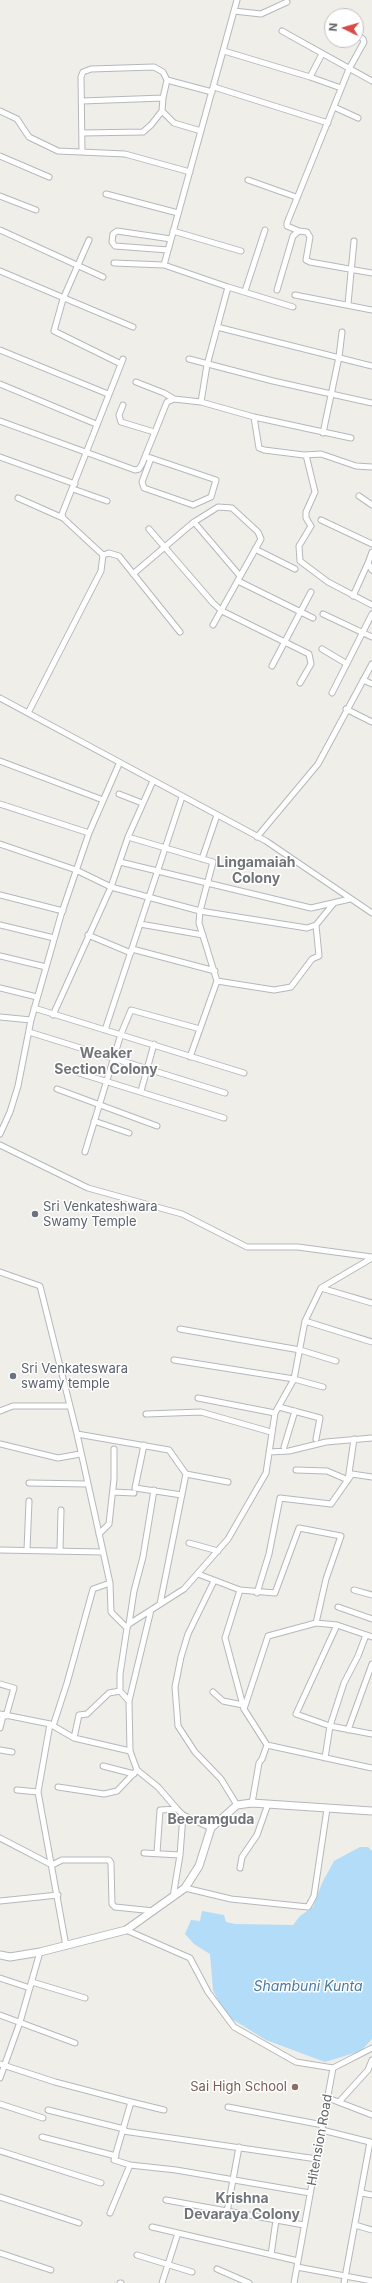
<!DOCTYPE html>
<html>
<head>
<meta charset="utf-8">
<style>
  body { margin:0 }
  #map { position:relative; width:372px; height:2283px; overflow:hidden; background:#f0eee9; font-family:Inter,sans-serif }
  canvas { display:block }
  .north { position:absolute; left:324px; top:8px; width:40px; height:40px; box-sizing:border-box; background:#fff; border:1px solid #bfc1c2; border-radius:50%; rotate:275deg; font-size:11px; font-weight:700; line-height:16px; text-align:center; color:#606367 }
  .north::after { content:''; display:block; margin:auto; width:14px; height:18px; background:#d84a47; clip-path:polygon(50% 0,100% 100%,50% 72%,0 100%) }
</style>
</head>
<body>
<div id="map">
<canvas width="372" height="2283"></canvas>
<div class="north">N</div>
</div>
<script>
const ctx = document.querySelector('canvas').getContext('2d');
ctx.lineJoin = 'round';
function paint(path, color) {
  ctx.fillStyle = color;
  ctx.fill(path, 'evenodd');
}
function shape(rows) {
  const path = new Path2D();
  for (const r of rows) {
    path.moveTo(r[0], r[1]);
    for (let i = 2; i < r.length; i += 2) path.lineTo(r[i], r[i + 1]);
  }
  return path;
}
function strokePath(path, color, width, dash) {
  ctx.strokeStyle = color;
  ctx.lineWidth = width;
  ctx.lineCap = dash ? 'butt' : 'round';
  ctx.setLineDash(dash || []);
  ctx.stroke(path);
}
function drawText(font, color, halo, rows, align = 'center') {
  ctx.font = font + ' Inter,sans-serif';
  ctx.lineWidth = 3;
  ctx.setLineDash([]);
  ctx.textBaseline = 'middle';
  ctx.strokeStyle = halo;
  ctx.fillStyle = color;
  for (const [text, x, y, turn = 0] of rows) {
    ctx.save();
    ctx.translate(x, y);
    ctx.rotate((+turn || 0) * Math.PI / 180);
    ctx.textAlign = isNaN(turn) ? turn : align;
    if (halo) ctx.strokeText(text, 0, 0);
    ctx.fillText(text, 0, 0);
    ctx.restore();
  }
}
paint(shape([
  [360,1847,368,1847,372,1851,372,2039,361,2051,325,2062,266,2040,232,2019,221,2006,213,1990,210,1954,194,1944,185,1934,191,1920,200,1921,202,1911,224,1915,226,1922,235,1924,293,1925,300,1916,313,1907,322,1883,334,1861]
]), '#b2dcf7');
const minor = shape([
  [234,11,261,14,287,2],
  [282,31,372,81],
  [224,51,310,77,322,54],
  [310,77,341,88],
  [214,87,328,123],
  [163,98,167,80,212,92],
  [82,101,163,98,162,111,174,123,201,131],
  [334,107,358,118],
  [0,111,17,119,29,137,58,151,125,154,190,172],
  [82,133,143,132,151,125,162,111],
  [82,152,81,77,83,72,91,69,154,67,163,72,167,80],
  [0,156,49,177],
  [248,180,296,197],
  [106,194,178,213],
  [0,196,36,210],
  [0,230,103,277],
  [173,231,241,251],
  [299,231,287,226,287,223,349,69,364,42,363,39,356,34],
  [89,240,63,299,54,331,121,364],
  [168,250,115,246,112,242,113,234,117,231,171,239],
  [164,265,237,0],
  [0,271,133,327],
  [228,287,293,307],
  [277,290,293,236,299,231,307,232,310,237,306,260,310,262,372,273],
  [245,291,265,230],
  [295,295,372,310],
  [348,304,354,241],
  [217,327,372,366],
  [0,350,108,394],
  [189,359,273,381,372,403],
  [136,382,164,393,174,399],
  [0,384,96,424],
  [201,402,254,417,351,438],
  [123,405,119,415,121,422,154,432],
  [254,417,259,448,264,450,304,455,321,454,356,466,372,467],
  [0,421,135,470,139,469,142,464,167,402,174,399,201,402,207,365,228,287,164,265,114,263],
  [323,433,339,357,342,332],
  [306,455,315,492,306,512,306,518,311,526,299,546,300,561,328,582,372,605],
  [0,457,75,484],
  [145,457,151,458,216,480,211,497,193,505,144,488,142,482,151,458],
  [73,489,107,501],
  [359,496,372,505],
  [18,498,63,518],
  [321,520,372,544],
  [194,522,240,576],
  [149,529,213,603,222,611,309,654,311,664,300,683],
  [255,549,295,569],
  [372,552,368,563,372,570],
  [103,555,109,553,119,556,180,632],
  [133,574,194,522,218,507,232,508,258,532,261,539,213,625],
  [238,581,313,618],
  [353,596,368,563],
  [323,614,372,637],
  [322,649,347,664],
  [272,666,311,592],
  [363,680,372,684],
  [332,693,372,614],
  [0,698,266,841,372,913],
  [346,709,372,722],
  [28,713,101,571,103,555,63,518,62,514,123,359],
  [0,761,103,800],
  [119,794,142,803],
  [0,804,89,833],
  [128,837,213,862,200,911,199,923,217,981,190,1057],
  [257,837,318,764,372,664],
  [0,844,76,870,111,887,128,837,153,781],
  [202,859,217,815],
  [120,862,311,908,350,899],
  [0,895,63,911],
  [140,924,203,935],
  [0,925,54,938],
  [88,935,131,953],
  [132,949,215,971],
  [0,956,46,967],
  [217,981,274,990,291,987,312,959,319,956,316,925],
  [0,988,37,997],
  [34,1008,244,1073],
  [53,1015,111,887,200,911,307,928,316,925,334,903],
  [0,1017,31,1020],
  [105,1030,182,797],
  [29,1032,225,1093],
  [63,1068,224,1118],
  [57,1089,157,1126],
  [141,1091,154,1044],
  [94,1121,129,1133],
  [0,1134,10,1112,18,1086,31,1020,61,915,89,833,119,764],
  [0,1145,88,1188,182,1214,247,1247,298,1247,372,1257],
  [85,1152,121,1034,131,1010,200,1029],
  [0,1272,40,1286,77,1434,110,1583,111,1612,127,1628,120,1674,120,1691,129,1701,130,1751,137,1770,158,1787,177,1809,183,1815,211,1828],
  [321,1288,372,1303],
  [305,1321,372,1342],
  [180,1329,300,1350,336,1361],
  [174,1360,294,1379,323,1387],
  [198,1398,275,1413],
  [279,1407,320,1418,316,1439],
  [0,1411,13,1406,70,1406],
  [146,1414,201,1412,271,1432],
  [77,1434,169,1450,186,1474,160,1604],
  [0,1444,58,1458,80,1454],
  [144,1445,135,1488,182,1495],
  [284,1447,295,1411],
  [269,1452,289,1451,326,1442,372,1438],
  [296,1470,327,1471,348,1480,354,1439],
  [186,1474,228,1482],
  [29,1483,88,1484],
  [113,1492,134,1493],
  [99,1534,109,1524,114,1479,114,1449],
  [189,1543,218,1551],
  [0,1550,102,1552],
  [27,1550,29,1501],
  [60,1550,61,1510],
  [198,1574,240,1590,275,1593,299,1528,341,1536,326,1579,316,1623],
  [214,1581,188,1634,181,1657,175,1687,178,1726,195,1752,221,1779,237,1805],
  [240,1590,225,1638,244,1709,267,1745,262,1759,259,1763,252,1803],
  [354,1590,372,1595],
  [257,1593,269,1554,280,1498,331,1504,352,1474,372,1477],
  [338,1607,372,1619],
  [129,1624,134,1591,143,1557,154,1490],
  [337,1625,296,1714,330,1726,372,1734],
  [127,1628,129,1624,184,1589,228,1539,266,1473,275,1413,294,1379,305,1321,321,1288,372,1258],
  [0,1684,14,1688,6,1716],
  [213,1692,223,1701,243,1705],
  [129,1701,151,1610],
  [244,1709,268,1636,316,1623,337,1625,372,1637],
  [0,1714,50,1724,74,1738,130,1751],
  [50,1724,38,1792,66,1946],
  [53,1726,67,1683,93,1589,110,1583],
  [0,1728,3,1716],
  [348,1730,372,1664],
  [74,1738,79,1715,87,1714,109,1693,120,1691],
  [267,1745,372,1768],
  [0,1750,12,1752],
  [325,1758,330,1726,344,1683,358,1656,366,1635],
  [103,1766,134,1774],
  [58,1787,104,1794,117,1791,137,1770],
  [17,1790,38,1792],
  [0,1838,52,1865,62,1860,109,1860,111,1863,112,1904,115,1907,154,1911],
  [144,1853,180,1855],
  [157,1853,160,1810,177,1809],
  [240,1868,242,1857,257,1835,268,1804],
  [185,1888,231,1899,308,1907,314,1896,327,1809],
  [173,1897,180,1855,183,1815],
  [0,1901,58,1895],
  [126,1930,190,1958,208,1992,234,2027,296,2062,333,2068,372,2048],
  [0,1978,30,1988],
  [32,1982,85,1998],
  [0,2015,75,2043],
  [0,2064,55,2082,131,2102,114,2160,130,2165,176,2170,310,2193],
  [0,2078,20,2022,40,1952],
  [328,2098,372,2115],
  [131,2102,164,2110],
  [339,2102,368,2070,372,2060],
  [0,2104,43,2118],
  [228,2107,323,2125],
  [48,2110,124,2129],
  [322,2130,370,2142,344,2283],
  [123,2131,317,2159],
  [42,2137,116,2156],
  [0,2151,101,2183],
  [362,2193,372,2195],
  [0,2197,79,2223],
  [166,2200,304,2225],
  [227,2212,239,2147],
  [110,2213,130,2165],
  [355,2225,372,2230],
  [152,2227,298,2261],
  [0,2253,51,2270],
  [137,2255,192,2272],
  [271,2255,276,2220],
  [297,2267,372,2281],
  [217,2269,249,2283],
  [120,2283,121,2283],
  [162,2283,178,2233],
  [294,2283,333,2068]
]);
const secondary = shape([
  [0,1955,10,1957,40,1952,126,1930,185,1888,199,1866,211,1828,237,1805,252,1803,372,1811]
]);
strokePath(minor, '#b5b8bb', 7);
strokePath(secondary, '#b5b7bb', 9);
strokePath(minor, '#fff', 5);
strokePath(secondary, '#fff', 7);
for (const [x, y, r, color] of [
  [35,1214,4,"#6b7280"],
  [13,1376,4,"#6b7280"],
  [295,2087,4,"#8d6e63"]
]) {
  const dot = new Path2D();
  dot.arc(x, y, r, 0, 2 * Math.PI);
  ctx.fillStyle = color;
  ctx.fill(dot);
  strokePath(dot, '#fff', 1.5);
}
drawText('13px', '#5b616d', '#fff', [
  ["Sri Venkateshwara",43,1207],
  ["Swamy Temple",43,1222],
  ["Sri Venkateswara",21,1369],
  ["swamy temple",21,1384]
], 'left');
drawText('13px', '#785e54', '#fff', [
  ["Sai High School",287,2087]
], 'right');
drawText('13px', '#606367', '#fff', [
  ["Hitension Road",320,2140,-80]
]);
drawText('bold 14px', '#717579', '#fff', [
  ["Lingamaiah",256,863],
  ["Colony",256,879],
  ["Weaker",106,1054],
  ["Section Colony",106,1070],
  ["Beeramguda",211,1820],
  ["Krishna",242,2199],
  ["Devaraya Colony",242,2215]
]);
drawText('italic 14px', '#4c79a0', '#fff', [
  ["Shambuni Kunta",308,1987]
]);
</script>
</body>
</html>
